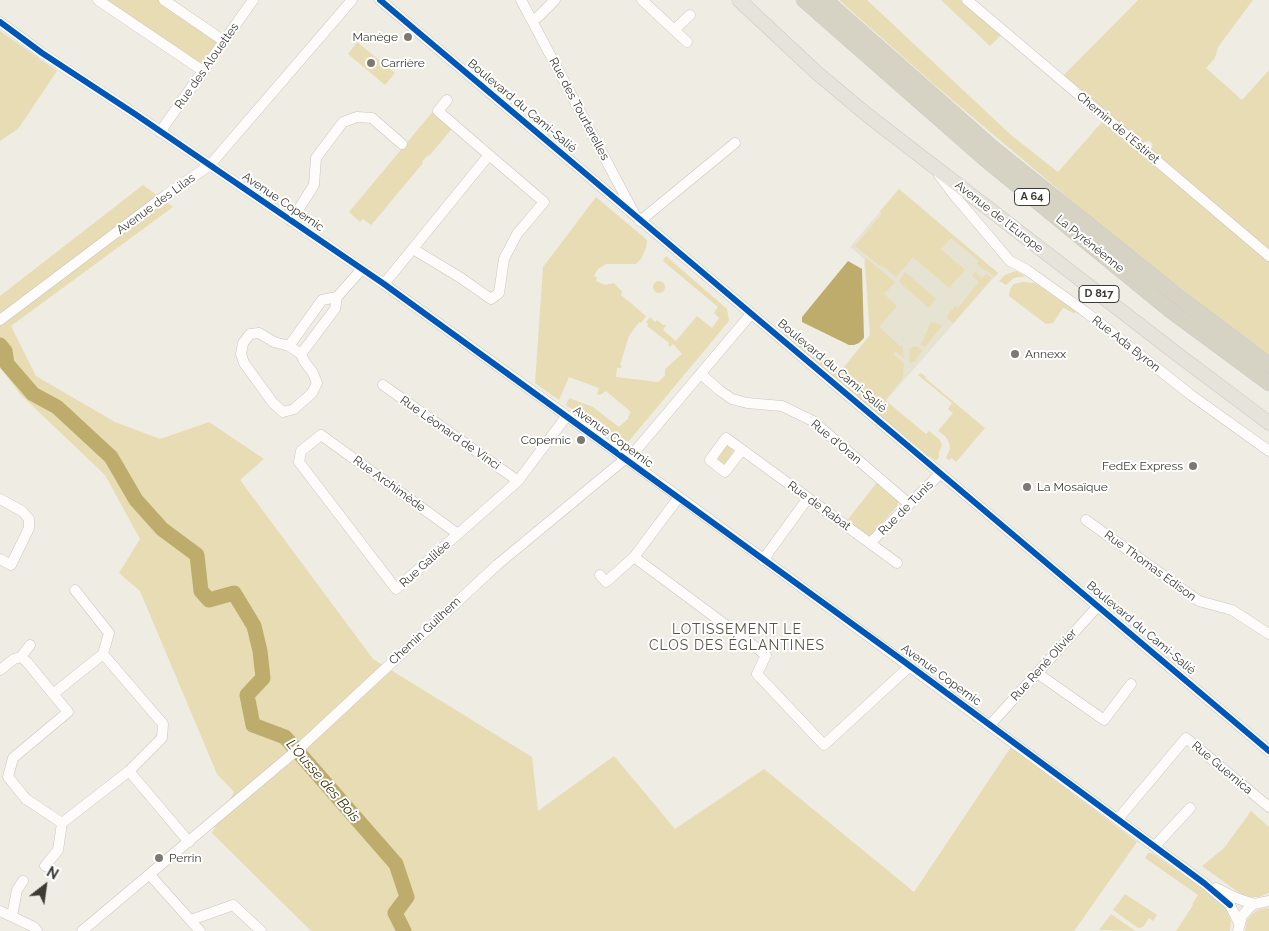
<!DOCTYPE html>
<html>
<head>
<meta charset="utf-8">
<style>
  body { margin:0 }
  #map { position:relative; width:1269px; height:931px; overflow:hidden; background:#efece4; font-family:Raleway,sans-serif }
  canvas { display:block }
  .north { position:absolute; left:20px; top:861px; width:50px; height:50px; -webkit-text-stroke:4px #fff; paint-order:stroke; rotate:30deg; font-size:14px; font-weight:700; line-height:20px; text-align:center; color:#3c3b34 }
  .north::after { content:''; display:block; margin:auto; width:18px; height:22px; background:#3c3b34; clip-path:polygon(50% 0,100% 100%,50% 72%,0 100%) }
</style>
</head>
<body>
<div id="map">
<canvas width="1269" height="931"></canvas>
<div class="north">N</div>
</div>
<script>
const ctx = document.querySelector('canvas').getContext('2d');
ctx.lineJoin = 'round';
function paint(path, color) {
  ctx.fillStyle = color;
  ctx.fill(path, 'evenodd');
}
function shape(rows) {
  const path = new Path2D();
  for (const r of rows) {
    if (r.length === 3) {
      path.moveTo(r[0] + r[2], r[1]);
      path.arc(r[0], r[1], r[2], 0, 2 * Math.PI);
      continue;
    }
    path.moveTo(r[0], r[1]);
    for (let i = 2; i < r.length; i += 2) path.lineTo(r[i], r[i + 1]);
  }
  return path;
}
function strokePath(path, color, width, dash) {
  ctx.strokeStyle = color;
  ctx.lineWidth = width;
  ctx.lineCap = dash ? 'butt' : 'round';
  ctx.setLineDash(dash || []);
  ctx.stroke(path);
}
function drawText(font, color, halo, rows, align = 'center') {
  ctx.font = font + ' Raleway,sans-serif';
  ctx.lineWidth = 4;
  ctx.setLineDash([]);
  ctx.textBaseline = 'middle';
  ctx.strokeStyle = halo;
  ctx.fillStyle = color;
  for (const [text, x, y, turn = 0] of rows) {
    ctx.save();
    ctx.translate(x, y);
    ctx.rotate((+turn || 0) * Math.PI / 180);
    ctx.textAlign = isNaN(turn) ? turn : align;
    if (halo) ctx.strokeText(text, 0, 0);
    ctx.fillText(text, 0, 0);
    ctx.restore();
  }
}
paint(shape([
  [899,189,998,273,883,404,841,370,870,335,864,259,850,247]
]), '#e7e3d2');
paint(shape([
  [98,0,164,0,220,38,199,68],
  [839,0,867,0,1011,135,1058,172,1102,122,1165,175,1170,169,1150,152,1153,144,1149,141,1140,143,1061,78,1138,0,1253,0,1218,47,1215,58,1206,68,1242,100,1269,70,1269,355,1203,306,1112,235,937,87],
  [941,0,962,0,1003,33,990,46],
  [0,31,57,71,18,129,0,141],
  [357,42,395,73,385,85,348,54],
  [435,109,455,125,429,156,428,155,422,162,423,163,373,223,371,225,363,219,360,222,349,212],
  [143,185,173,207,11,326,36,376,115,422,160,439,209,422,264,459,240,480,373,659,532,757,538,811,614,756,675,829,764,769,914,892,1011,747,1137,842,1074,931,311,931,212,833,234,792,217,774,140,591,119,573,140,539,105,475,20,394,0,367,0,296],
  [899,189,953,235,998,273,994,277,986,270,985,271,977,264,979,261,951,238,941,249,965,270,949,288,913,257,896,277,883,266,881,267,855,246,882,214,880,211],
  [596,197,647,240,646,248,641,259,636,264,606,264,598,269,594,276,597,278,596,281,605,285,614,283,622,292,621,295,646,316,641,323,639,322,629,336,620,365,622,366,620,368,617,368,616,377,658,382,665,376,665,369,682,354,673,344,670,347,668,345,669,343,647,326,648,324,646,322,650,317,655,322,657,320,663,325,666,325,663,330,676,341,697,316,712,328,719,318,714,313,718,307,663,261,666,256,727,309,729,321,629,441,617,442,566,405,569,398,593,407,619,427,629,418,628,417,631,412,606,391,600,395,597,394,599,388,569,377,559,400,535,383,543,267],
  [865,257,895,282,884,294,897,306,879,327,900,346,902,345,904,358,896,352,893,354,904,363,903,378,885,400,926,434,929,431,940,440,942,446,939,452,939,457,936,461,930,456,928,458,781,335,788,326,882,403,882,402,843,369,870,335],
  [1016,271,1025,276,1014,278,1006,285,999,281,1005,275],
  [905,272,936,299,929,308,899,282],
  [975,272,982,278,986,274,992,278,953,323,946,317,955,306,958,308,979,282,972,276],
  [659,287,6],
  [1022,282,1035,283,1077,312,1074,313,1063,308,1053,323,1046,324,1009,296,1010,289,1014,284],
  [931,321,942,326,925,347,921,345],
  [915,346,923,350,917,357,916,361,910,363,909,349],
  [921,373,926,377,925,378,985,428,956,462,952,458,949,460,946,458,950,449,949,442,945,436,938,431,953,413,948,409,952,403,918,375],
  [725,444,734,450,724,465,715,460],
  [878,481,898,500,898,505,871,535,867,536,846,522],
  [1251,811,1269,827,1269,893,1259,897,1245,897,1202,866,1224,848],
  [1148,853,1152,853,1225,904,1231,921,1230,931,1176,931,1193,905,1192,904,1198,895,1145,858],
  [1125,894,1157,915,1153,921,1149,918,1143,927,1138,928,1113,910],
  [1269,908,1269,931,1245,931,1247,920,1252,914,1259,909],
  [1111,914,1134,930,1135,931,1099,930]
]), '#e7dcb4');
paint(shape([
  [848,261,862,269,864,338,859,343,854,345,849,345,802,322,802,317]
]), '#bdac6c');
strokePath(shape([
  [0,345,5,351,7,364,33,394,57,407,111,457,136,500,162,529,197,555,201,591,209,600,234,593,254,626,260,651,263,678,247,695,253,725,285,737,396,864,407,897,395,913,404,931]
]), '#bdac6c', 15);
const minor = shape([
  [98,0,203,71],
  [164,0,224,41],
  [380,0,1269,751],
  [521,0,634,213],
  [642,0,687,42],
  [967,0,1269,256],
  [532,20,538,17,555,0],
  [0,22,42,53,135,114,384,284,679,497,1204,883,1230,905,1239,923],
  [674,30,690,15],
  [160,132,253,0],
  [939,175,954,195,1010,261,1027,270,1087,313,1191,395,1269,451],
  [291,221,314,185,316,158,343,122,357,117,372,118,402,144],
  [640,221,735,143],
  [413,249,461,278,491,299,499,293,504,259,517,234,544,202,489,155],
  [384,284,489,155,438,111,447,100],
  [0,320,166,195,210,165,352,0],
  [259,333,274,342,289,346,301,354,304,361,313,373,317,383,312,393,294,409,283,412,273,403,244,363,241,354,243,343,250,334,259,333],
  [289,346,322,300,337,297],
  [301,354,335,309,337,297,362,269],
  [701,374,719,390,732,399,747,403,782,406,813,421,909,504],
  [383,385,518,481],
  [742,450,725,472,710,460,726,438,897,563],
  [0,499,22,511,29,519,29,528,11,565,0,559],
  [1086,520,1199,601,1232,610,1269,634],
  [458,534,321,435,301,451,299,462,396,589,458,534,518,481,566,417],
  [870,543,941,473],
  [634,557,766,655,757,674,824,745,910,666],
  [763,560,808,498],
  [600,575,606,582,634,557,679,497],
  [75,590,109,633,103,654,163,724,162,738,129,771,189,842],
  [21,657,30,645],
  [0,670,14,659,21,657,27,662,53,694,103,654],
  [1037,673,1104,720,1131,684],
  [53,694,68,712,13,758,8,777,26,799,62,823,129,771],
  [990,725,1098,606],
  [1118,819,1186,738,1269,807],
  [1155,846,1190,808],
  [45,866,58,850,62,823],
  [150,875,200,931],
  [1216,888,1236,898,1254,904],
  [0,911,34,927,37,931],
  [12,916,17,890,23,881],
  [191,920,233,905,261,931],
  [82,931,303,745,497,565,637,449,751,314],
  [1238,931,1242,916,1248,909,1254,904,1269,901]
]);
const major = shape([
  [739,0,817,73,866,114,1177,354,1269,423]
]);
const highway = shape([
  [804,0,984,158,1170,310,1269,383],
  [825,0,994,149,1181,299,1269,365]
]);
strokePath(minor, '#c8c6bf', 11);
strokePath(major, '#cbc9c5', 15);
strokePath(highway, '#cbc9c5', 16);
strokePath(minor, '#fdfcfb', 10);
strokePath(major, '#e6e4da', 14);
strokePath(highway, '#d7d3c4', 15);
strokePath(shape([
  [380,0,1269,751],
  [0,22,42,53,135,114,384,284,902,660,1204,883,1230,905]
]), '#0057b8', 6);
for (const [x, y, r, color] of [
  [408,37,5,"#7b7972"],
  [371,63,5,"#7b7972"],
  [1015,354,5,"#7b7972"],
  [581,440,5,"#7b7972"],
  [1193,466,5,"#7b7972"],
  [1027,487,5,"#7b7972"],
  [159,858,5,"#7b7972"]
]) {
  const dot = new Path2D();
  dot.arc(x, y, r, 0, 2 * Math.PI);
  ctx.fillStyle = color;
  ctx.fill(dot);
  strokePath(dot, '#fff', 2);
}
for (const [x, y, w] of [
  [1032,197,35],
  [1099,294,40]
]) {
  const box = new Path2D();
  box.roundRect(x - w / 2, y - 8.5, w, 17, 4);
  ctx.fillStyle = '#fff';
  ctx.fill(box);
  strokePath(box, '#3c3b34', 1);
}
drawText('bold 11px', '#3c3b34', null, [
  ["A 64",1032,197],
  ["D 817",1099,294]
]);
drawText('12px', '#3c3b34', '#fff', [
  ["Manège",398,37,"right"],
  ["Carrière",381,63],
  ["Annexx",1025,354],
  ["Copernic",571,440,"right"],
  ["FedEx Express",1183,466,"right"],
  ["La Mosaïque",1037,487],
  ["Perrin",169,858]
], 'left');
drawText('12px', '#3c3b34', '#fff', [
  ["Rue des Alouettes",207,66,-55],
  ["Boulevard du Cami-Salié",522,106,40],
  ["Rue des Tourterelles",579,109,62],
  ["Chemin de l'Estiret",1118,128,40],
  ["Avenue Copernic",283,202,34],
  ["Avenue des Lilas",156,204,-36],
  ["Avenue de l'Europe",999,217,38],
  ["La Pyrénéenne",1090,244,39],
  ["Rue Ada Byron",1126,344,38],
  ["Boulevard du Cami-Salié",832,366,40],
  ["Rue Léonard de Vinci",450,433,35],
  ["Avenue Copernic",613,437,36],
  ["Rue d'Oran",836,442,40],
  ["Rue Archimède",389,484,36],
  ["Rue de Rabat",819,506,36],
  ["Rue de Tunis",906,508,-45],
  ["Rue Galilée",425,564,-42],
  ["Rue Thomas Edison",1150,566,36],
  ["Boulevard du Cami-Salié",1141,628,40],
  ["Chemin Guilhem",425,631,-43],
  ["Rue René Olivier",1044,665,-48],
  ["Avenue Copernic",941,675,36],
  ["Rue Guernica",1222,768,40]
]);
ctx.letterSpacing = '1px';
drawText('14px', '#575446', '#fff', [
  ["LOTISSEMENT LE",737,630],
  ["CLOS DES ÉGLANTINES",737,646]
]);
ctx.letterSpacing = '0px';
drawText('italic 14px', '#3a3009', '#fff', [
  ["L'Ousse des Bois",323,781,49]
]);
</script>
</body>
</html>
